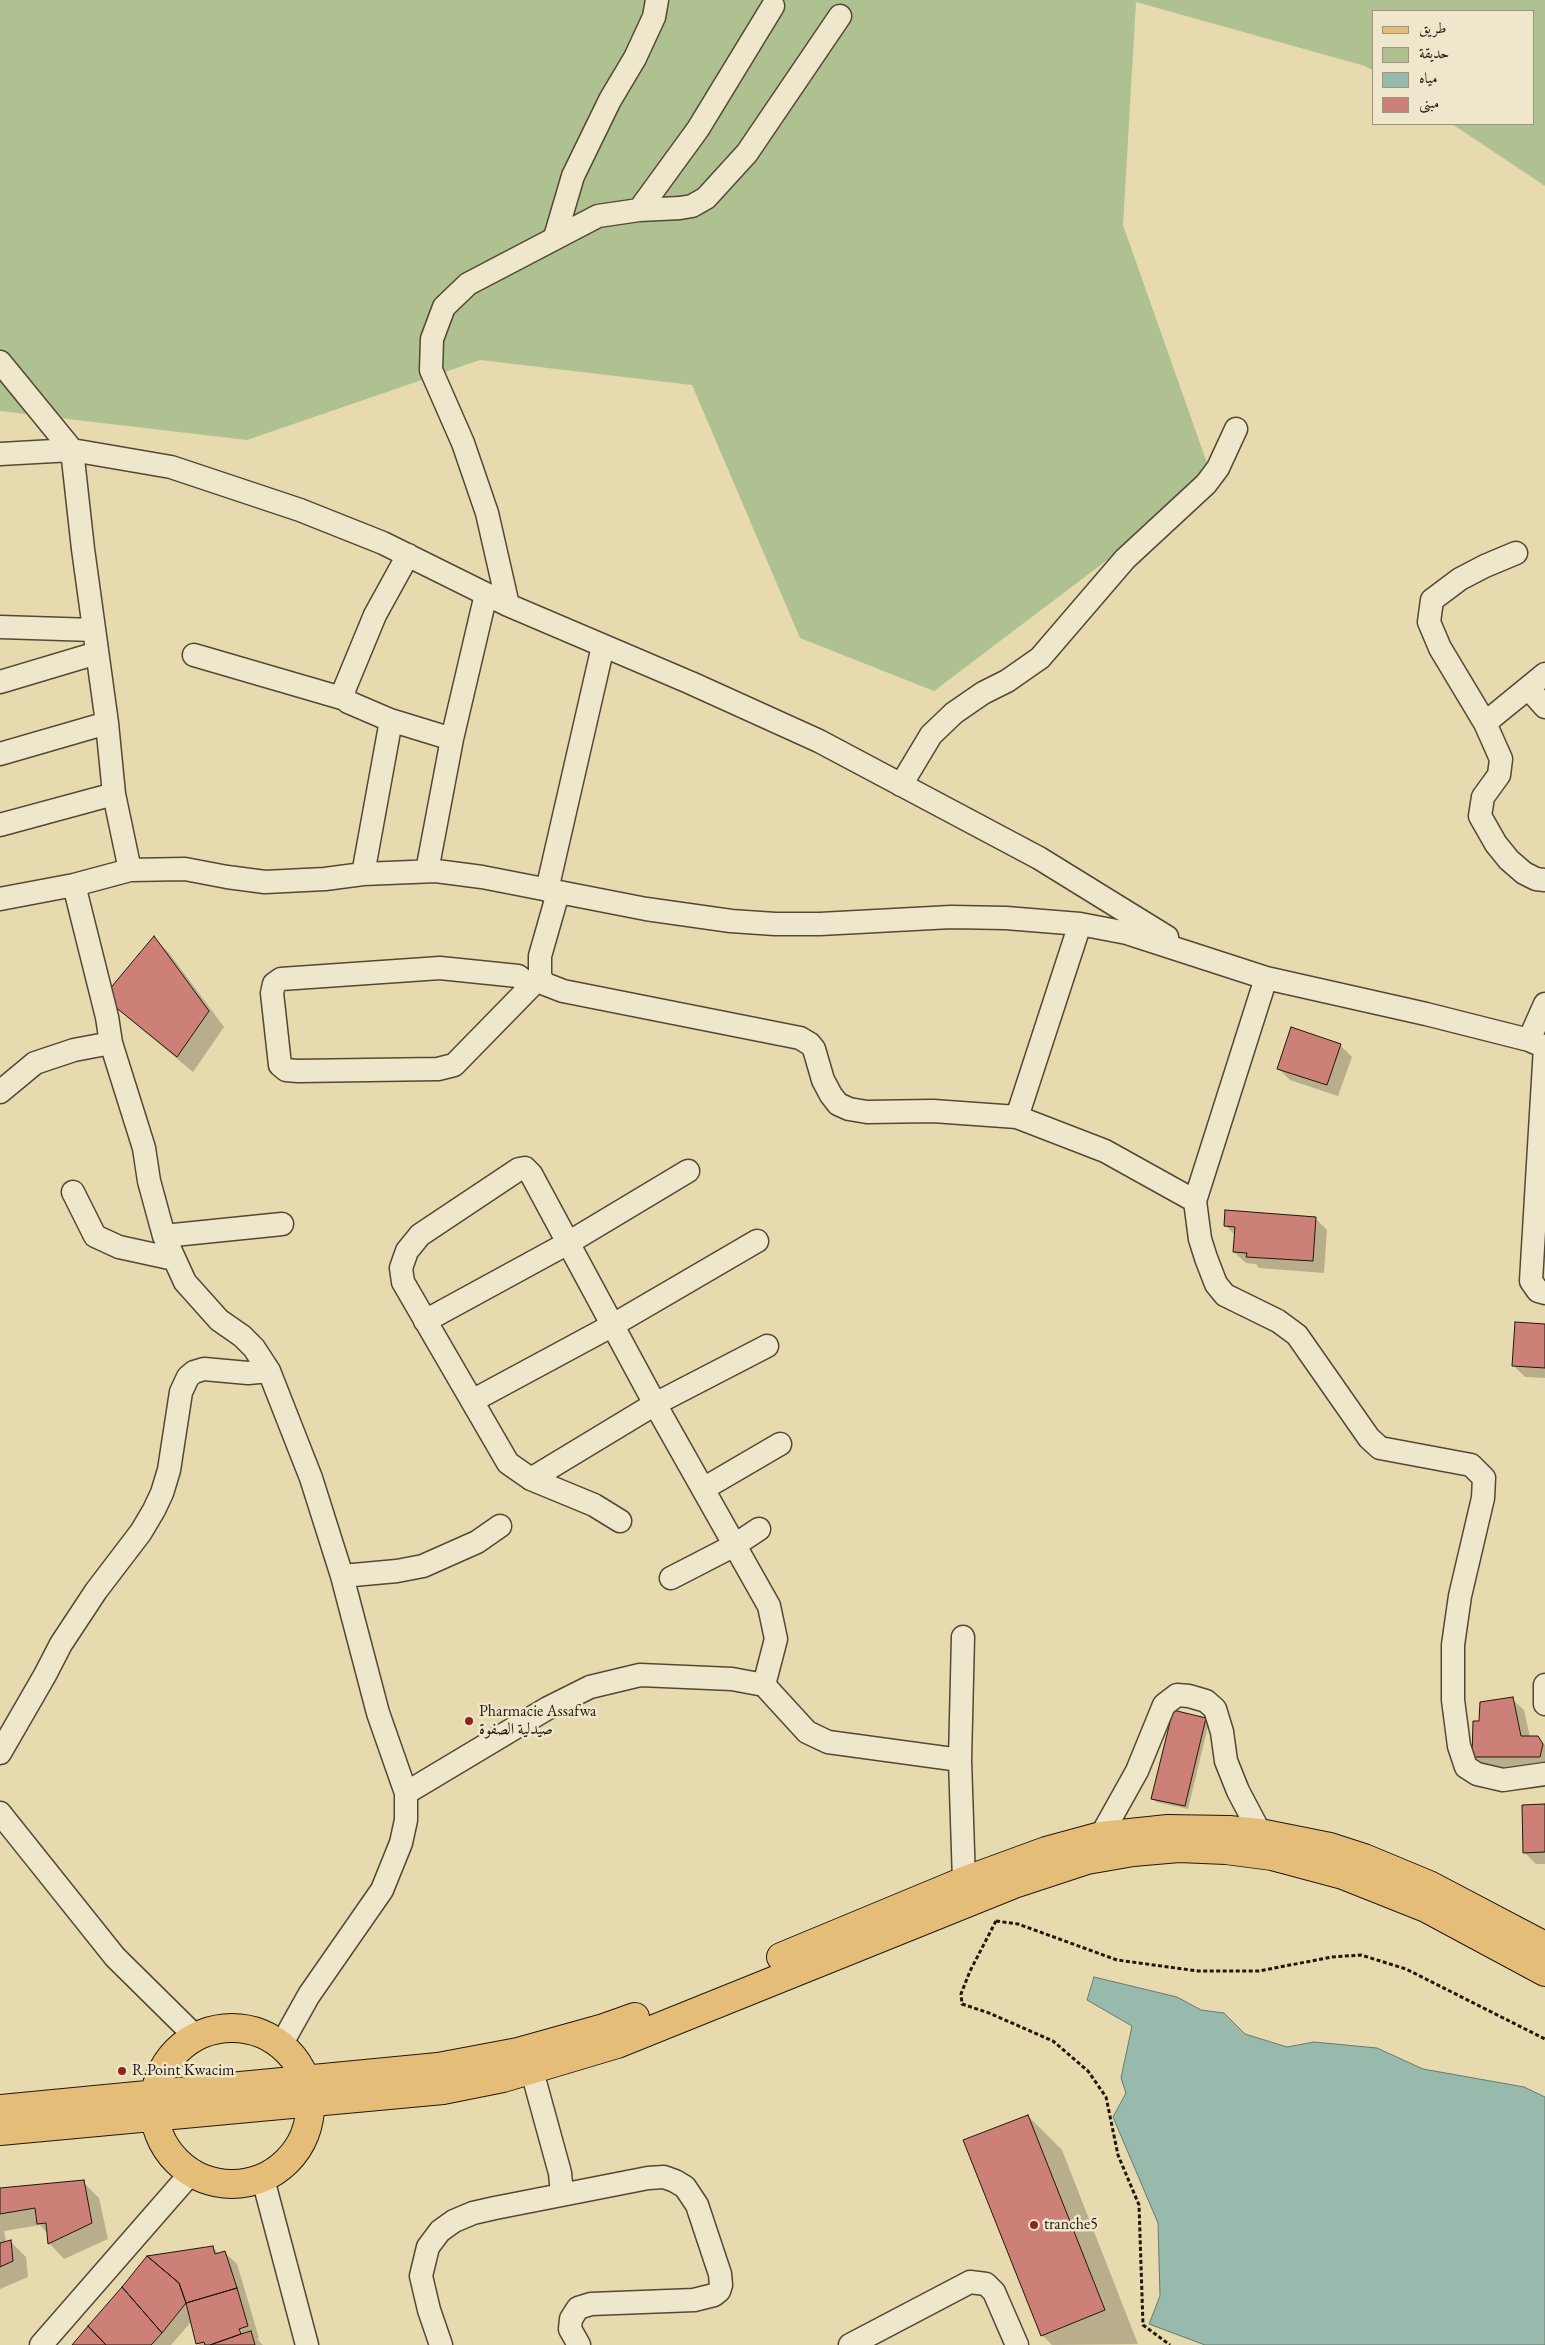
<!DOCTYPE html>
<html>
<head>
<meta charset="utf-8">
<style>
  body { margin:0 }
  #map { position:relative; width:1545px; height:2345px; overflow:hidden; background:#e7daaf; font-family:"EB Garamond",Amiri,serif }
  canvas { display:block }
  .legend { position:absolute; left:1372px; top:10px; width:162px; height:115px; box-sizing:border-box; background:#efe7cb; border:1px solid #9d947f; margin:0; padding:6px 9px; list-style:none; font-size:15px; color:#22170c }
  .legend li { display:flex; align-items:center; gap:10px; height:25px }
  .legend b { width:25px; border:1px solid #9d947f }
</style>
</head>
<body>
<div id="map">
<canvas width="1545" height="2345"></canvas>
<ul class="legend">
<li><b style="height:6px;background:#e4bd78"></b>طريق</li>
<li><b style="height:14px;background:#afc190"></b>حديقة</li>
<li><b style="height:14px;background:#97baad"></b>مياه</li>
<li><b style="height:14px;background:#cc8077"></b>مبنى</li>
</ul>
</div>
<script>
const ctx = document.querySelector('canvas').getContext('2d');
ctx.lineJoin = 'round';
function paint(path, color) {
  ctx.fillStyle = color;
  ctx.fill(path, 'evenodd');
}
function shape(rows) {
  const path = new Path2D();
  for (const r of rows) {
    if (r.length === 3) {
      path.moveTo(r[0] + r[2], r[1]);
      path.arc(r[0], r[1], r[2], 0, 2 * Math.PI);
      continue;
    }
    path.moveTo(r[0], r[1]);
    for (let i = 2; i < r.length; i += 2) path.lineTo(r[i], r[i + 1]);
  }
  return path;
}
function strokePath(path, color, width, dash) {
  ctx.strokeStyle = color;
  ctx.lineWidth = width;
  ctx.lineCap = dash ? 'butt' : 'round';
  ctx.setLineDash(dash || []);
  ctx.stroke(path);
}
function drawText(font, color, halo, rows, align = 'center') {
  ctx.font = font + ' "EB Garamond",Amiri,serif';
  ctx.lineWidth = 5;
  ctx.setLineDash([]);
  ctx.textBaseline = 'middle';
  ctx.strokeStyle = halo;
  ctx.fillStyle = color;
  for (const [text, x, y, turn = 0] of rows) {
    ctx.save();
    ctx.translate(x, y);
    ctx.rotate((+turn || 0) * Math.PI / 180);
    ctx.textAlign = isNaN(turn) ? turn : align;
    if (halo) ctx.strokeText(text, 0, 0);
    ctx.fillText(text, 0, 0);
    ctx.restore();
  }
}
paint(shape([
  [0,0,1545,0,1545,186,1452,124,1534,124,1534,11,1374,11,1374,71,1365,66,1136,2,1123,225,1213,480,934,691,800,638,692,385,480,360,247,440,0,411]
]), '#afc190');
const water = shape([
  [1094,1977,1177,1997,1201,2010,1224,2013,1245,2034,1287,2047,1314,2042,1377,2048,1423,2069,1524,2087,1545,2097,1545,2345,1205,2345,1149,2324,1160,2296,1158,2223,1113,2117,1126,2093,1121,2078,1132,2026,1087,2000,1094,1977]
]);
paint(water, '#97baad');
strokePath(water, '#68796d', 1);
paint(shape([
  [154,938,169,953,224,1027,193,1072,121,1012,105,996],
  [1340,1045,1352,1057,1338,1096,1290,1080,1278,1068],
  [1315,1218,1327,1230,1324,1273,1259,1268,1256,1264,1246,1263,1234,1252,1235,1235,1225,1225],
  [1545,1325,1545,1378,1525,1377,1514,1366],
  [1512,1699,1524,1710,1530,1737,1537,1737,1545,1745,1545,1769,1485,1768,1473,1756,1480,1722],
  [1205,1719,1209,1722,1188,1809,1156,1802,1152,1798],
  [1545,1806,1545,1864,1536,1864,1524,1852],
  [1028,2116,1062,2150,1138,2344,1052,2345,1042,2335],
  [83,2182,99,2198,108,2239,64,2259,49,2243,48,2234,40,2225,4,2231,6,2242,10,2241,26,2257,28,2277,0,2289,0,2189],
  [212,2247,219,2254,225,2253,237,2264,259,2338,257,2339,263,2345,199,2345,192,2321,171,2345,73,2345]
]), '#0003');
const building = shape([
  [154,936,209,1011,177,1057,103,997,154,936],
  [1291,1027,1341,1044,1327,1085,1277,1069,1291,1027],
  [1225,1210,1316,1217,1313,1261,1246,1257,1247,1253,1233,1252,1235,1227,1224,1226,1225,1210],
  [1515,1322,1545,1324,1545,1368,1512,1366,1515,1322],
  [1513,1697,1521,1736,1538,1736,1543,1744,1540,1757,1472,1757,1473,1721,1479,1721,1480,1702,1513,1697],
  [1173,1710,1206,1718,1185,1806,1151,1799,1173,1710],
  [1545,1804,1545,1852,1523,1853,1522,1805,1545,1804],
  [1028,2115,1105,2310,1041,2336,963,2140,1028,2115],
  [84,2180,92,2223,48,2244,46,2223,37,2224,35,2208,0,2214,0,2188,84,2180],
  [11,2240,13,2261,0,2267,0,2243,11,2240],
  [213,2246,215,2254,225,2251,237,2288,186,2303,179,2283,147,2256,213,2246],
  [147,2256,179,2283,186,2303,162,2333,122,2287,147,2256],
  [122,2287,162,2333,151,2345,106,2345,88,2326,122,2287],
  [237,2288,248,2326,239,2329,241,2334,210,2345,205,2345,204,2342,196,2344,186,2303,237,2288],
  [88,2326,106,2345,72,2345,88,2326],
  [251,2331,255,2345,210,2345,241,2334,251,2331]
]);
paint(building, '#cc8077');
strokePath(building, '#22170c', 1);
const minor = shape([
  [639,210,698,129,773,6],
  [555,237,573,176,610,100,635,58,654,17,657,0],
  [0,362,72,450,171,467,300,510,383,543,508,605,691,683,819,741,1039,858,1167,937],
  [0,454,72,450,83,549,107,723,114,794,130,870],
  [1516,553,1485,566,1460,579,1432,600,1429,622,1440,648,1485,723,1501,759,1499,775,1483,797,1480,816,1496,844,1509,860,1524,873,1536,879,1545,880],
  [508,605,487,513,463,443,431,370,432,339,444,307,468,284,598,216,639,210,680,208,692,206,706,198,747,153,840,16],
  [0,627,94,630],
  [194,655,345,699],
  [0,682,97,653],
  [1528,688,1545,707],
  [390,720,452,739],
  [1485,723,1545,674],
  [0,754,107,723],
  [901,785,931,735,954,713,983,693,1007,681,1040,658,1125,559,1206,484,1218,468,1236,429],
  [0,825,114,794],
  [427,871,452,739,486,594],
  [363,874,390,726,390,720,348,702,345,699,344,690,375,615,408,555],
  [74,885,107,1017,111,1043,144,1148,149,1181,164,1236,185,1282,219,1320,242,1336,254,1348,269,1371,311,1478,342,1576,378,1713,406,1793,406,1820,401,1843,382,1890,309,1995,281,2045],
  [547,890,603,646],
  [558,893,540,956,540,977,545,984,563,991,800,1038,810,1044,814,1049,823,1080,831,1095,838,1104,849,1109,867,1112,933,1111,1017,1117,1105,1151,1195,1201],
  [0,899,74,885,130,870,185,869,227,877,265,882,325,879,363,874,436,871,482,877,646,909,731,921,775,924,820,924,951,917,1006,918,1080,924,1127,933,1266,978,1426,1014,1529,1040,1545,1047],
  [1266,978,1195,1201,1200,1239,1206,1258,1216,1284,1225,1295,1278,1321,1297,1335,1369,1438,1380,1448,1471,1465,1484,1478,1483,1498,1460,1596,1453,1645,1453,1700,1459,1746,1466,1767,1477,1774,1503,1780,1545,1774],
  [531,986,518,976,440,968,281,979,274,984,272,993,280,1065,286,1070,298,1071,438,1069,454,1065,540,977],
  [1529,1040,1545,1004],
  [1545,1047,1531,1281,1538,1291,1545,1293],
  [0,1092,35,1063,74,1050,111,1043],
  [1017,1117,1080,924],
  [73,1192,95,1236,119,1247,174,1259],
  [164,1236,282,1224],
  [425,1321,568,1243,688,1171],
  [472,1401,613,1325,757,1241],
  [531,1479,655,1404,767,1346],
  [703,1489,780,1444],
  [620,1521,594,1505,531,1479,508,1463,403,1282,401,1268,407,1251,420,1235,519,1169,525,1168,531,1174,655,1404,769,1606,776,1639,764,1685],
  [342,1576,397,1571,423,1566,477,1542,500,1526],
  [671,1578,735,1545,759,1529],
  [1545,1685,1545,1704],
  [0,1753,45,1675,61,1644,96,1591,141,1532,154,1510,162,1493,169,1470,181,1392,188,1377,194,1372,204,1369,248,1373,269,1371],
  [960,1760,963,1637],
  [406,1793,548,1708,590,1687,640,1675,732,1679,764,1685,807,1732,828,1742,960,1760,964,1881],
  [0,1813,115,1957,196,2037],
  [1094,1848,1137,1771,1164,1705,1177,1695,1189,1696,1206,1701,1215,1709,1222,1732,1226,1761,1238,1791,1267,1846],
  [532,2071,560,2173,562,2194],
  [263,2179,307,2345],
  [41,2345,191,2173],
  [441,2345,429,2310,421,2276,428,2247,440,2231,454,2221,473,2213,495,2208,648,2178,664,2177,675,2181,685,2187,697,2205,720,2274,721,2285,719,2291,714,2295,694,2300,591,2304,578,2308,571,2319,570,2329,579,2345],
  [850,2345,970,2282,986,2284,994,2292,1017,2345]
]);
const major = shape([
  [781,1957,964,1881,1046,1851,1101,1836,1168,1829,1229,1830,1260,1833,1330,1847,1364,1858,1429,1885,1545,1946],
  [232,2106,78],
  [0,2109,438,2067,518,2052,604,2028,635,2017],
  [0,2131,443,2090,503,2078,617,2044,1014,1884,1087,1860,1133,1852,1179,1848,1226,1850,1272,1856,1343,1875,1426,1908,1545,1972]
]);
strokePath(minor, '#534835', 25);
strokePath(major, '#22170c', 30);
strokePath(shape([
  [996,1921,1018,1924,1117,1960,1198,1971,1259,1971,1332,1957,1361,1955,1406,1969,1545,2039],
  [996,1921,970,1971,961,1994,962,2004,989,2013,1053,2041,1088,2071,1106,2097,1118,2155,1139,2205,1143,2325,1170,2345]
]), '#22170c', 3, [4, 2.5]);
strokePath(minor, '#efe7cb', 22);
strokePath(major, '#e4bd78', 28);
for (const [x, y, r, color] of [
  [469,1721,5,"#8f2418"],
  [122,2071,5,"#8f2418"],
  [1034,2225,5,"#8f2418"]
]) {
  const dot = new Path2D();
  dot.arc(x, y, r, 0, 2 * Math.PI);
  ctx.fillStyle = color;
  ctx.fill(dot);
  strokePath(dot, '#efe7cb', 2);
}
drawText('16px', '#22170c', '#efe7cb', [
  ["Pharmacie Assafwa",479,1712],
  ["صيدلية الصفوة",479,1730],
  ["R.Point Kwacim",132,2071],
  ["tranche5",1044,2225]
], 'left');
</script>
</body>
</html>
